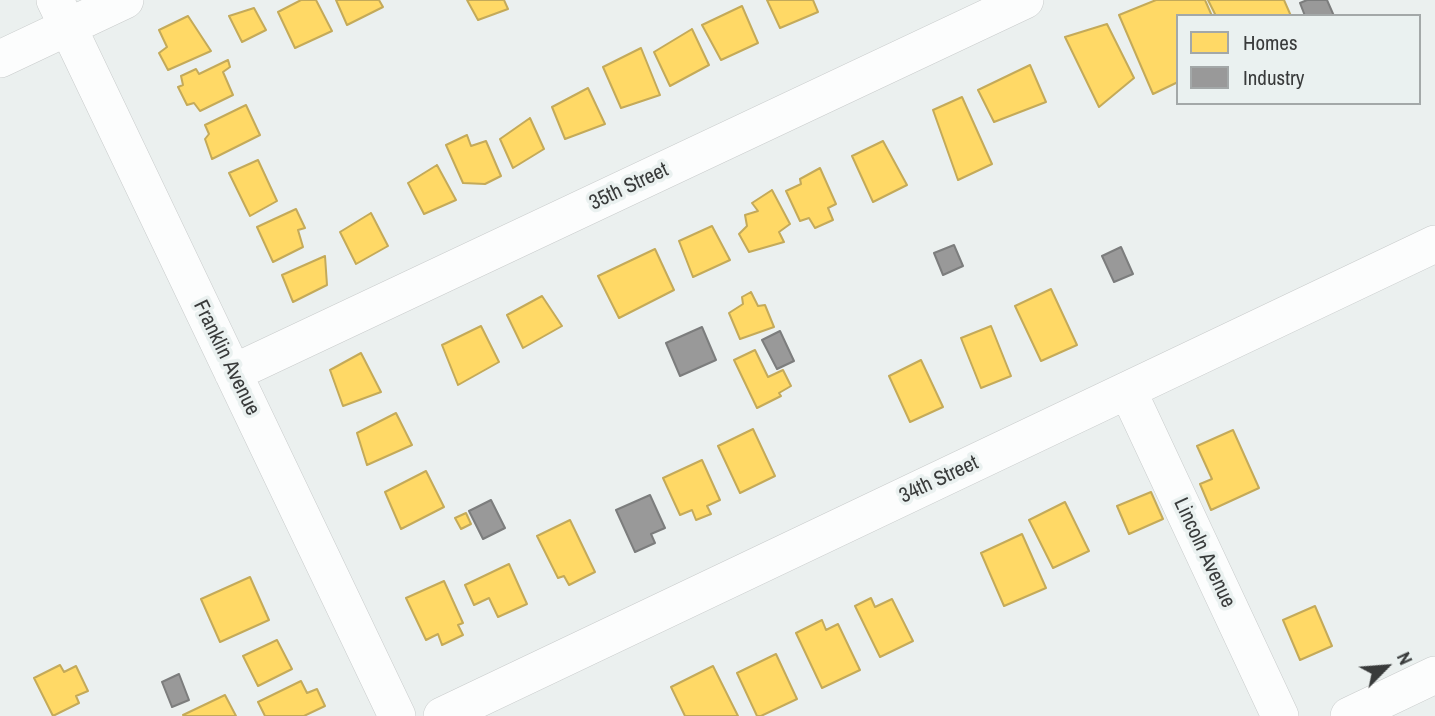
<!DOCTYPE html>
<html>
<head>
<meta charset="utf-8">
<style>
  body { margin:0 }
  #map { position:relative; width:1435px; height:716px; overflow:hidden; background:#ebf0ef; font-family:"Archivo Narrow",sans-serif }
  canvas { display:block }
  .legend { position:absolute; left:1176px; top:14px; width:245px; height:91px; box-sizing:border-box; background:#eaf1f0; border:2px solid #a3a8a8; margin:0; padding:9px 12px; list-style:none; font-size:21px; color:#393b3b }
  .legend li { display:flex; align-items:center; gap:14px; height:35px }
  .legend b { width:35px; border:2px solid #a3a8a8 }
  .north { position:absolute; left:1351px; top:632px; width:70px; height:70px; -webkit-text-stroke:5px #eaf1f0; paint-order:stroke; rotate:65deg; font-size:19px; font-weight:700; line-height:28px; text-align:center; color:#393b3b }
  .north::after { content:''; display:block; margin:auto; width:24px; height:32px; background:#393b3b; clip-path:polygon(50% 0,100% 100%,50% 72%,0 100%) }
</style>
</head>
<body>
<div id="map">
<canvas width="1435" height="716"></canvas>
<ul class="legend">
<li><b style="height:19px;background:#ffd966"></b>Homes</li>
<li><b style="height:19px;background:#999"></b>Industry</li>
</ul>
<div class="north">N</div>
</div>
<script>
const ctx = document.querySelector('canvas').getContext('2d');
ctx.lineJoin = 'round';
function paint(path, color) {
  ctx.fillStyle = color;
  ctx.fill(path, 'evenodd');
}
function shape(rows) {
  const path = new Path2D();
  for (const r of rows) {
    path.moveTo(r[0], r[1]);
    for (let i = 2; i < r.length; i += 2) path.lineTo(r[i], r[i + 1]);
  }
  return path;
}
function strokePath(path, color, width, dash) {
  ctx.strokeStyle = color;
  ctx.lineWidth = width;
  ctx.lineCap = dash ? 'butt' : 'round';
  ctx.setLineDash(dash || []);
  ctx.stroke(path);
}
function drawText(font, color, halo, rows, align = 'center') {
  ctx.font = font + ' "Archivo Narrow",sans-serif';
  ctx.lineWidth = 7;
  ctx.setLineDash([]);
  ctx.textBaseline = 'middle';
  ctx.strokeStyle = halo;
  ctx.fillStyle = color;
  for (const [text, x, y, turn = 0] of rows) {
    ctx.save();
    ctx.translate(x, y);
    ctx.rotate((+turn || 0) * Math.PI / 180);
    ctx.textAlign = isNaN(turn) ? turn : align;
    if (halo) ctx.strokeText(text, 0, 0);
    ctx.fillText(text, 0, 0);
    ctx.restore();
  }
}
const homes = shape([
  [301,0,316,0,332,31,295,48,278,12,301,0],
  [336,0,379,0,383,7,347,25,336,0],
  [467,0,504,0,508,9,478,20,467,0],
  [767,0,813,0,818,12,780,28,767,0],
  [1156,0,1205,0,1212,16,1178,16,1178,82,1153,94,1119,15,1156,0],
  [1208,0,1284,0,1291,16,1216,16,1208,0],
  [742,6,758,43,721,60,702,25,742,6],
  [254,8,266,30,242,42,229,16,254,8],
  [188,16,211,51,168,70,159,53,167,47,159,30,188,16],
  [1107,24,1134,78,1099,107,1065,37,1107,24],
  [692,29,709,65,670,86,654,52,692,29],
  [641,48,660,95,621,108,603,67,641,48],
  [228,60,230,67,223,72,233,95,200,111,194,103,187,105,178,87,183,85,181,76,196,69,199,74,228,60],
  [1030,65,1046,102,994,122,978,90,1030,65],
  [588,88,605,124,565,139,552,107,588,88],
  [962,97,992,164,958,180,933,110,962,97],
  [246,105,260,135,212,159,205,139,209,134,205,125,246,105],
  [530,118,544,149,513,168,500,139,530,118],
  [467,135,471,146,486,141,501,176,485,184,463,183,446,145,467,135],
  [883,141,907,185,873,202,852,156,883,141],
  [258,160,277,201,250,216,229,173,258,160],
  [437,165,456,200,424,214,408,183,437,165],
  [820,168,836,204,828,208,833,220,815,228,809,218,800,221,786,191,801,184,800,179,820,168],
  [772,190,790,224,779,232,784,242,749,252,739,234,747,226,745,215,758,211,752,203,772,190],
  [296,209,305,228,298,230,303,247,273,262,257,227,296,209],
  [371,213,388,246,356,264,340,232,371,213],
  [712,226,730,260,693,277,679,241,712,226],
  [655,249,674,290,619,318,598,276,655,249],
  [325,256,327,285,293,302,282,275,325,256],
  [1051,289,1077,345,1041,361,1015,306,1051,289],
  [751,292,758,306,765,305,774,327,740,339,729,313,743,304,742,297,751,292],
  [542,296,562,326,523,348,507,315,542,296],
  [481,326,499,362,458,385,442,345,481,326],
  [991,326,1011,376,981,388,961,338,991,326],
  [755,350,768,377,783,370,791,386,779,393,781,396,757,408,734,360,755,350],
  [361,353,381,392,343,406,330,370,361,353],
  [921,360,943,407,910,422,889,376,921,360],
  [396,413,412,445,367,465,357,433,396,413],
  [753,429,775,476,740,493,718,446,753,429],
  [1233,430,1259,488,1211,510,1200,484,1212,479,1197,446,1233,430],
  [702,460,720,500,707,506,711,514,696,520,692,510,680,515,663,478,702,460],
  [426,471,444,507,401,529,385,492,426,471],
  [1151,492,1163,519,1129,534,1117,506,1151,492],
  [1065,502,1089,551,1053,568,1029,520,1065,502],
  [466,513,471,524,461,529,455,518,466,513],
  [570,520,595,572,569,585,564,576,558,578,537,536,570,520],
  [1022,534,1046,588,1004,606,981,553,1022,534],
  [509,564,527,604,498,617,489,598,474,605,465,585,509,564],
  [250,577,269,620,220,642,201,599,250,577],
  [444,581,463,623,458,625,463,635,442,645,438,634,426,640,406,598,444,581],
  [871,598,875,607,892,599,913,641,880,657,855,606,871,598],
  [1315,606,1332,646,1300,660,1283,620,1315,606],
  [822,620,826,630,838,624,860,670,822,688,796,633,822,620],
  [277,640,292,669,258,686,243,656,277,640],
  [776,654,797,699,761,716,757,716,737,673,776,654],
  [60,665,64,672,76,666,88,691,76,696,79,703,53,716,34,678,60,665],
  [713,666,738,716,685,716,671,687,713,666],
  [301,681,307,693,317,689,325,706,304,716,265,716,258,702,301,681],
  [225,695,236,716,184,716,183,715,225,695]
]);
paint(homes, '#ffd966');
strokePath(homes, '#c4aa59', 2);
const industry = shape([
  [1307,0,1327,0,1334,16,1305,16,1300,3,1307,0],
  [954,245,963,266,943,275,934,253,954,245],
  [1121,247,1133,274,1114,282,1102,256,1121,247],
  [702,327,716,360,680,376,666,343,702,327],
  [780,331,794,361,777,369,762,340,780,331],
  [650,495,665,528,651,534,655,543,635,552,616,510,650,495],
  [491,500,505,528,483,539,469,511,491,500],
  [179,674,189,700,172,707,162,682,179,674]
]);
paint(industry, '#999');
strokePath(industry, '#7c7d7d', 2);
const minor = shape([
  [55,0,397,716],
  [0,59,125,0],
  [233,373,1025,0],
  [1128,391,1280,716],
  [442,716,1435,244],
  [1349,716,1435,675]
]);
strokePath(minor, '#c8cbcb', 38);
strokePath(minor, '#fcfdfd', 37);
drawText('21px', '#393b3b', '#eaf1f0', [
  ["35th Street",629,187,-25],
  ["Franklin Avenue",226,358,64],
  ["34th Street",939,480,-25],
  ["Lincoln Avenue",1204,553,65]
]);
</script>
</body>
</html>
